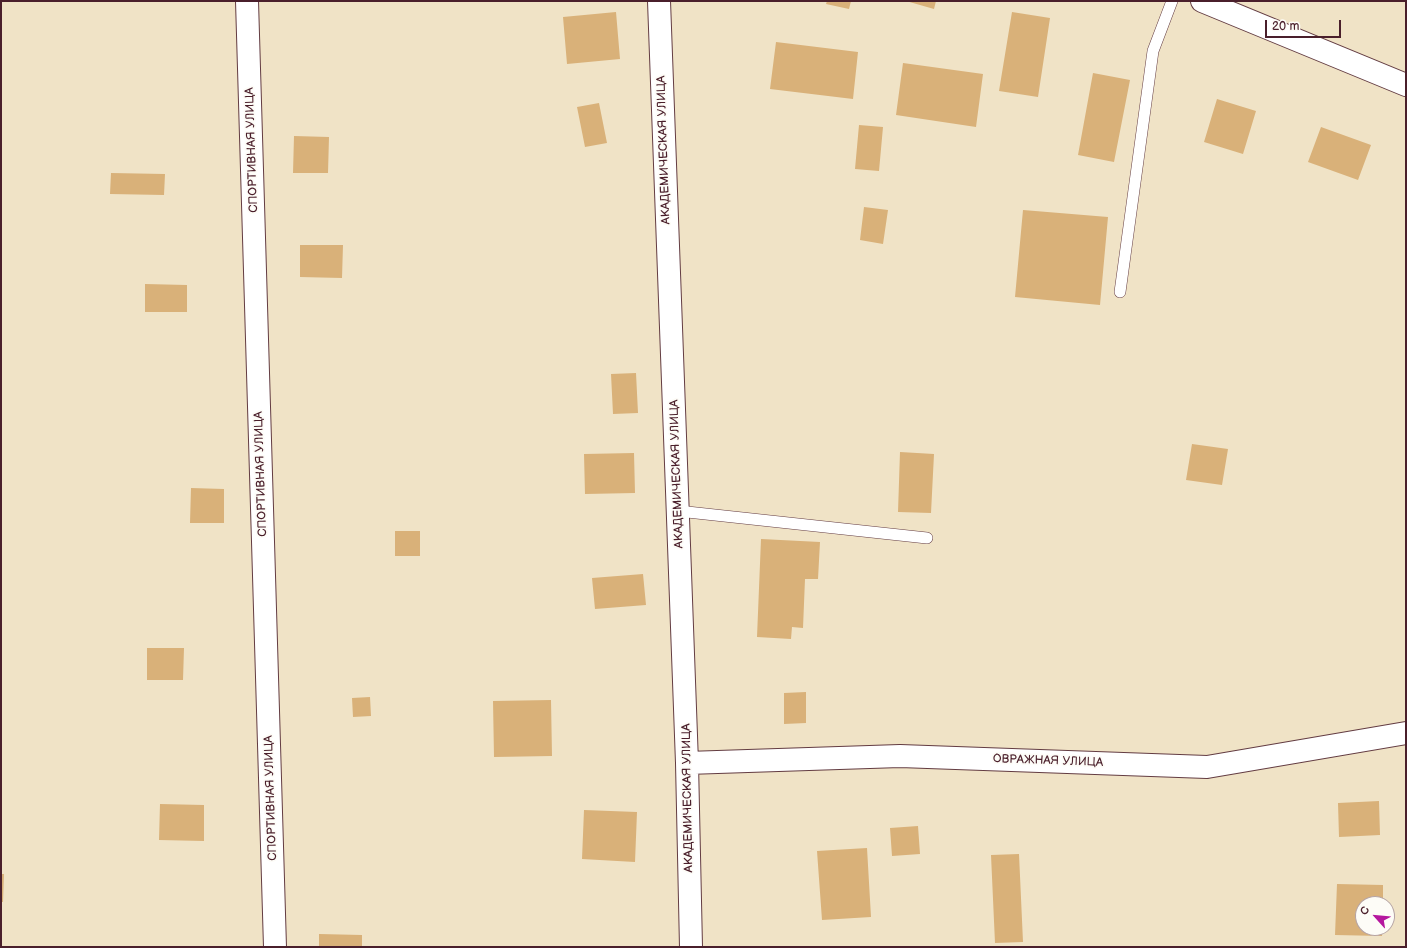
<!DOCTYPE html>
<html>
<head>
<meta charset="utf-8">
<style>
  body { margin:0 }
  #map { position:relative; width:1407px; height:948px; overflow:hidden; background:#f0e3c6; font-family:"Balsamiq Sans",sans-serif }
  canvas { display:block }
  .frame { position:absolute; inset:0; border:2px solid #4a1f2b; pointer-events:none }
  .north { position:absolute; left:1355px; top:896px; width:40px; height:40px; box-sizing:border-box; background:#fdfcf7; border:1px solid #b5a4a5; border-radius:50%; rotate:297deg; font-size:11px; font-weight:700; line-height:16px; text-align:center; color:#4a1f2b }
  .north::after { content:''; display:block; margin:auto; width:14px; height:18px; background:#b5179e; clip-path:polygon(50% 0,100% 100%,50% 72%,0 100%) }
  .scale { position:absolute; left:1265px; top:20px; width:76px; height:18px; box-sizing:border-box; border:2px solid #4a1f2b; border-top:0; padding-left:5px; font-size:12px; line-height:14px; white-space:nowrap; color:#4a1f2b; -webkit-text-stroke:3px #fdfcf7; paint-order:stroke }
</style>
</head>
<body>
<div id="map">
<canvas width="1407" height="948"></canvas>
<div class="frame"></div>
<div class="north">С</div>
<div class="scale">20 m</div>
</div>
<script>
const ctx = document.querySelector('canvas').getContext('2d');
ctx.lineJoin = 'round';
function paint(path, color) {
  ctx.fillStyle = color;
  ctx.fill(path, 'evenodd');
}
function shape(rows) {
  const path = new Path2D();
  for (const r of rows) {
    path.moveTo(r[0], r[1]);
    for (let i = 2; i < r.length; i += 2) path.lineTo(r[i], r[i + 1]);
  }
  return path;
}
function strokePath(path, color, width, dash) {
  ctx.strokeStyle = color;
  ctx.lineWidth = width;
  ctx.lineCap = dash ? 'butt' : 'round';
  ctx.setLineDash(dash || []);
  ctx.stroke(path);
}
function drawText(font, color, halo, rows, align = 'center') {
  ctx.font = font + ' "Balsamiq Sans",sans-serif';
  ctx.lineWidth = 3.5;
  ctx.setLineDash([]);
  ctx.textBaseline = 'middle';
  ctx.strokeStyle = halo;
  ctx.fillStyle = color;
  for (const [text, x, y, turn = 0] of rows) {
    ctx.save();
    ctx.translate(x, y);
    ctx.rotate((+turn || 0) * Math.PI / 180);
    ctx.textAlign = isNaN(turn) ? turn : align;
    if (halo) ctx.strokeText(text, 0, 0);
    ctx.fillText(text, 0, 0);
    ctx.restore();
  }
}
paint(shape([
  [827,1,851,1,849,9,826,4],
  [906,1,936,1,934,9],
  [616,12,620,59,567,64,563,17],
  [1012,12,1050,18,1038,97,999,91],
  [776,42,858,52,853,99,770,89],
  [903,63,983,74,976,127,896,115],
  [1093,73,1130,80,1114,162,1078,155],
  [1217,99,1256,111,1243,154,1204,142],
  [599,103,607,143,585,147,577,107],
  [859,125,883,127,879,171,855,169],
  [1321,127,1371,145,1358,180,1308,162],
  [294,136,329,137,328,173,293,173],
  [111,173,165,174,164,195,110,194],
  [864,207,888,210,883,244,860,240],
  [1023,210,1108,217,1100,305,1015,297],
  [300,245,343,245,342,278,300,277],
  [145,284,187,285,187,312,145,312],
  [636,373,638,413,613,414,611,374],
  [1192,444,1228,449,1222,485,1186,480],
  [900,452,934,454,931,513,898,512],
  [634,453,635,493,585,494,584,454],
  [191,488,224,489,224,523,190,523],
  [395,531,420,531,420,556,395,556],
  [761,539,820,542,818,579,805,579,803,628,792,627,791,639,757,637],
  [643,574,646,605,595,609,592,578],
  [147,648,184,648,183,680,147,680],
  [806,692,806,723,784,724,784,693],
  [370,697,371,716,353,717,352,698],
  [551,700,552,756,494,757,493,701],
  [1379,801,1380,835,1339,837,1338,803],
  [160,804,204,805,204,841,159,840],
  [584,810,637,812,635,862,582,859],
  [918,826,920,854,892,856,890,828],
  [867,848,871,917,822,920,817,851],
  [1019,854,1023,942,995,943,991,855],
  [1,874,4,874,3,902,1,902],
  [1337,884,1383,885,1383,904,1363,904,1363,928,1382,928,1382,936,1335,935],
  [319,934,362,935,362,947,319,947]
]), '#d9b179');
const lane = shape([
  [1120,292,1153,51,1172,1],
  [678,511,927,538]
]);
const street = shape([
  [247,1,275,947],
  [659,1,687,763,691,947],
  [687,763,900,756,1207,767,1406,733]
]);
const secondary = shape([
  [1202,1,1406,85]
]);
strokePath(lane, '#633c42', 12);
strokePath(street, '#633c42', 24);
strokePath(secondary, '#633c42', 24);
strokePath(lane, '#fff', 11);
strokePath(street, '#fff', 22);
strokePath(secondary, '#fff', 22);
drawText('12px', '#4a1f2b', '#fdfcf7', [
  ["СПОРТИВНАЯ УЛИЦА",252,150,-92],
  ["АКАДЕМИЧЕСКАЯ УЛИЦА",664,150,-92],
  ["СПОРТИВНАЯ УЛИЦА",261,474,-92],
  ["АКАДЕМИЧЕСКАЯ УЛИЦА",677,474,-92],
  ["ОВРАЖНАЯ УЛИЦА",1048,761,2],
  ["СПОРТИВНАЯ УЛИЦА",271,798,-92],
  ["АКАДЕМИЧЕСКАЯ УЛИЦА",688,798,-91]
]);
</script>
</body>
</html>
